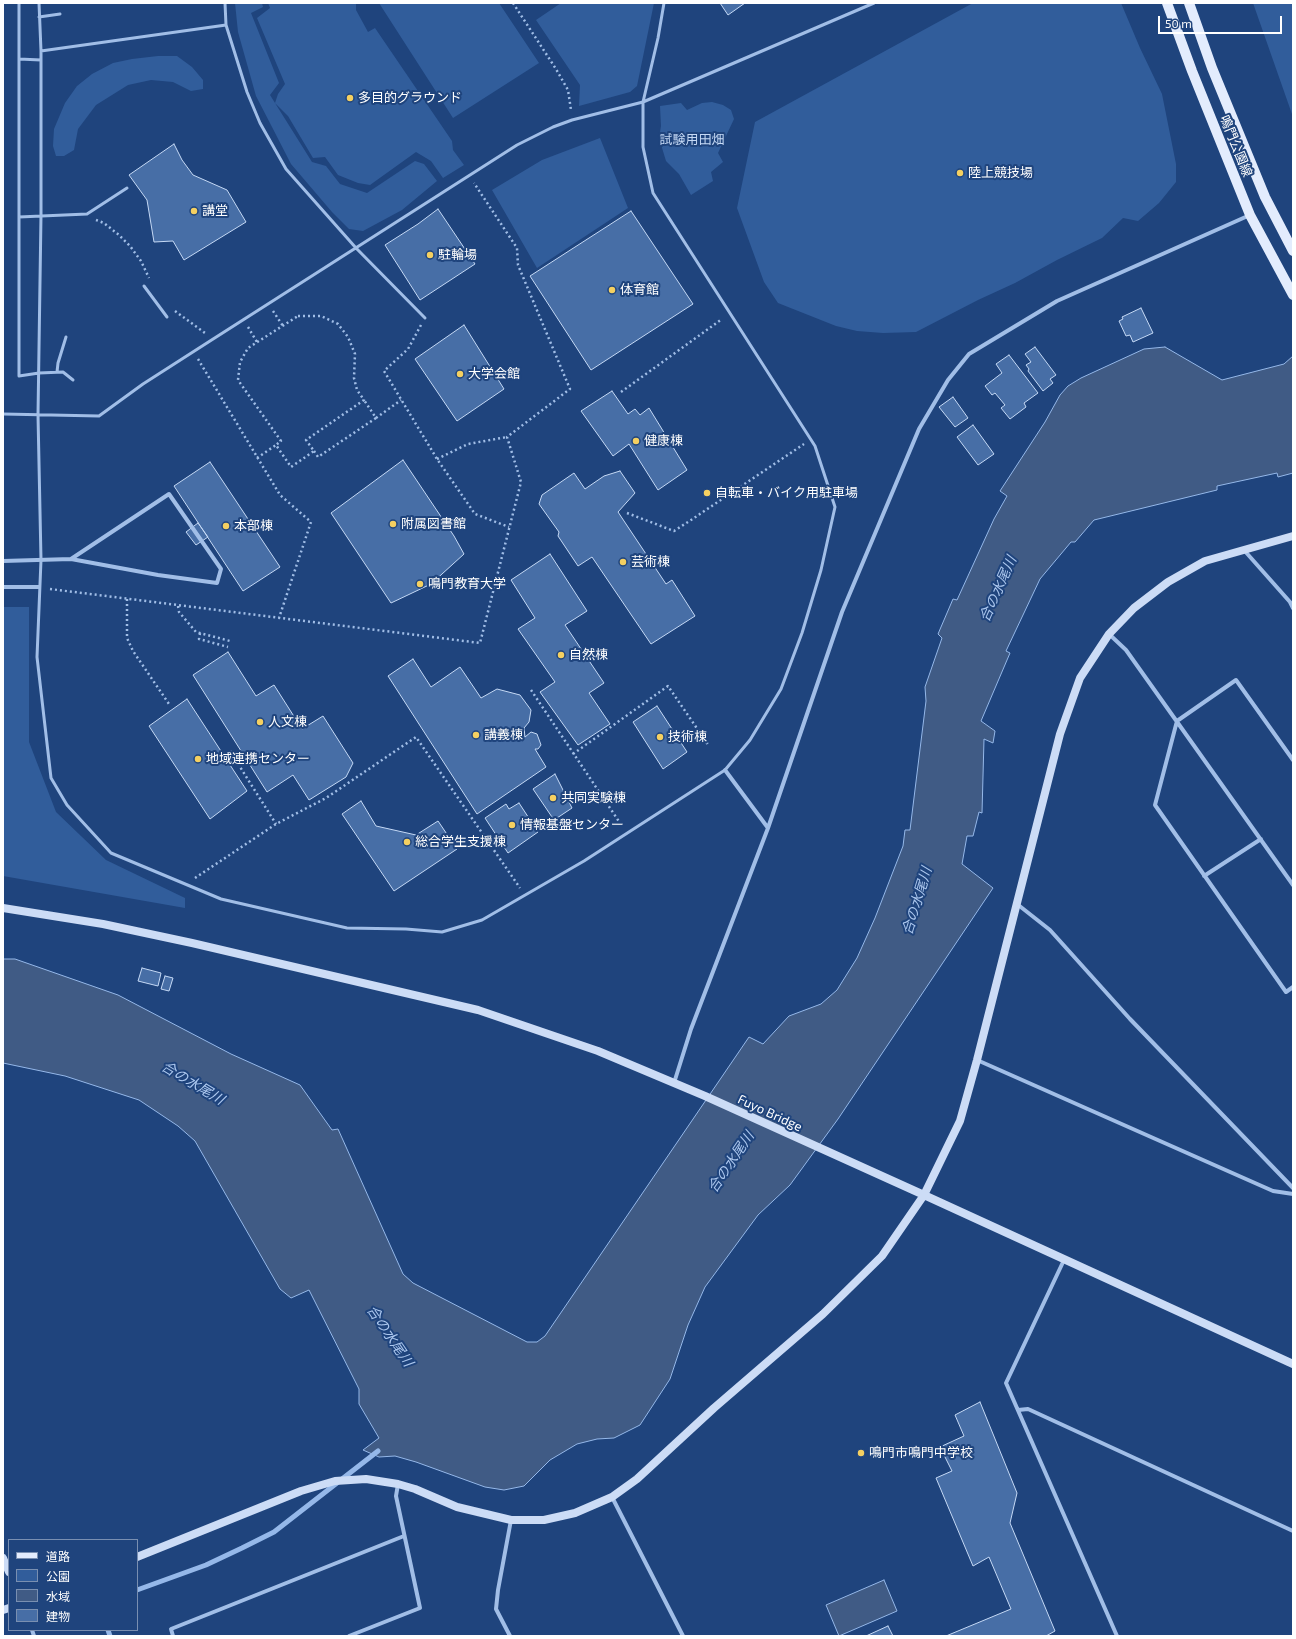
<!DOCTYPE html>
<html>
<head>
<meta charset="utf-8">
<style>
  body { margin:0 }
  #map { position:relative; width:1296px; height:1639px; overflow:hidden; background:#1f447d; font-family:"Exo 2","Noto Sans JP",sans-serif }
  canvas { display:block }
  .frame { position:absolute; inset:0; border:4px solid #fff; pointer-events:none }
  .legend { position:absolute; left:8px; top:1539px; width:130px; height:92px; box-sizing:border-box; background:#1f447d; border:1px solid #798fb1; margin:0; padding:5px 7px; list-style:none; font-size:12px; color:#fff }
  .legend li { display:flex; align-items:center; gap:8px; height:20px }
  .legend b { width:20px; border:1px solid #798fb1 }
  .scale { position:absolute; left:1158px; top:16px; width:124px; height:18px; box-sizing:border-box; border:2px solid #fff; border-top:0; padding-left:5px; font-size:12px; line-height:14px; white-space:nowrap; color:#fff; -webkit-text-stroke:3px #1f447d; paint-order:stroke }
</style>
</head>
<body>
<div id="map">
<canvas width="1296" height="1639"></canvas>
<div class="frame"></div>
<ul class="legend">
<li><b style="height:5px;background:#e3ecfd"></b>道路</li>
<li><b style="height:11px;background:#315d9b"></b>公園</li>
<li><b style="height:11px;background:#405b85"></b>水域</li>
<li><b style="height:11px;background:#476ea6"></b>建物</li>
</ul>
<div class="scale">50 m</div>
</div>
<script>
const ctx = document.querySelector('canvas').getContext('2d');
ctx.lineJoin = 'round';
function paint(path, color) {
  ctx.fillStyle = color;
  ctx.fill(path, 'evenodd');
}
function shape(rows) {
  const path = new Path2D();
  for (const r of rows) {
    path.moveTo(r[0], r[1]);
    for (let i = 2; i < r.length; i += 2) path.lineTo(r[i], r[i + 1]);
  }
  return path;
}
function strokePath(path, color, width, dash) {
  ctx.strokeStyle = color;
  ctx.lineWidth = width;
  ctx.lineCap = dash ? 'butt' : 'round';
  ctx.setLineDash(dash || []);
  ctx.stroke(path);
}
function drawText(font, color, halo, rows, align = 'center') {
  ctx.font = font + ' "Exo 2","Noto Sans JP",sans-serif';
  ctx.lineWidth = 4;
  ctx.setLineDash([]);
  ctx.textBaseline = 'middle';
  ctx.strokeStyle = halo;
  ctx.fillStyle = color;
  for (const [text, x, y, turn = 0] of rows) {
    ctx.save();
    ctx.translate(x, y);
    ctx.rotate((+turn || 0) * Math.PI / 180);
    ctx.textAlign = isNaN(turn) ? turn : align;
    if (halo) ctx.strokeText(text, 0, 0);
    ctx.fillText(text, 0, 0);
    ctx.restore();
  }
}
paint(shape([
  [235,3,262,3,263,7,251,13,279,83,270,95,312,162,326,166,340,184,367,193,415,161,424,164,437,181,402,210,363,231,349,229,332,212,291,164,272,127,256,96,238,32],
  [268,3,356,3,356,10,368,32,375,28,452,141,453,150,464,165,443,178,431,161,416,152,370,185,358,183,338,175,325,157,313,158,288,116,275,103,278,94,285,84,257,18,270,8],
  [379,3,499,3,539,63,453,118],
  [561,3,654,3,637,86,630,92,579,106,580,85,536,20],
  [973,3,1121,3,1140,48,1162,94,1176,164,1176,182,1159,203,1138,221,1123,218,1102,238,1057,260,1015,283,978,300,916,332,883,333,857,331,836,326,778,303,764,282,737,208,755,122],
  [1253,3,1293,3,1293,117],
  [158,56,177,56,192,67,203,80,203,89,191,91,173,82,151,80,128,85,96,105,78,129,74,150,64,156,56,156,53,146,54,129,65,103,77,86,92,74,113,63,132,59],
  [712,102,723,105,731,110,734,119,718,153,723,162,711,172,713,181,691,195,679,174,666,161,659,138,661,126,660,106,681,103,687,110,702,103],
  [600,138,628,208,537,268,492,190,542,160],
  [3,607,29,607,29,742,56,812,106,860,185,898,185,908,3,876]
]), '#315d9b');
const water = shape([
  [1165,347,1222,380,1284,364,1293,356,1293,473,1278,477,1277,473,1217,486,1217,490,1094,520,1075,542,1071,542,1040,579,1006,651,1010,653,981,721,995,731,993,743,984,739,982,813,979,812,973,836,967,836,962,864,993,888,838,1119,790,1185,758,1215,705,1287,688,1325,670,1379,640,1425,614,1438,597,1439,577,1444,550,1460,524,1486,504,1490,485,1487,416,1462,395,1456,379,1457,363,1450,379,1438,359,1404,359,1389,309,1290,291,1298,280,1289,195,1141,178,1126,139,1100,65,1076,3,1063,3,959,15,959,118,995,231,1054,300,1085,332,1130,338,1129,403,1274,413,1283,527,1342,537,1342,545,1336,749,1037,763,1044,789,1016,821,1004,837,990,857,958,875,918,903,846,905,830,910,830,926,701,925,687,942,638,938,634,953,599,957,600,994,519,1007,496,1000,491,1045,422,1060,395,1068,386,1081,378,1144,349,1165,347],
  [884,1580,897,1611,839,1636,826,1605,884,1580]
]);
paint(water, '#405b85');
strokePath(water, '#95b8e9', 1);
strokePath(shape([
  [137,1590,206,1565,242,1548,274,1532,378,1451],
  [108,1630,110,1636]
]), '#95b8e9', 5);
const building = shape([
  [720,3,745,3,728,15,720,3],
  [174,144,182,160,193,175,227,190,246,222,184,260,173,241,154,242,147,200,129,175,174,144],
  [438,209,475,264,420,300,385,245,418,224,438,209],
  [631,211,693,304,591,370,530,276,631,211],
  [1141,308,1153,333,1133,342,1130,335,1126,336,1119,321,1123,319,1122,317,1141,308],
  [464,325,504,389,457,421,415,359,464,325],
  [1035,347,1056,375,1050,379,1053,383,1043,391,1028,371,1029,369,1026,365,1031,362,1025,354,1035,347],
  [1009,355,1038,393,1024,403,1026,407,1010,419,1001,408,1005,405,995,393,992,395,985,386,1002,373,996,364,1009,355],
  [612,391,628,414,635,409,640,415,649,408,687,470,658,490,629,444,613,456,581,411,612,391],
  [953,397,968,418,955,427,939,407,953,397],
  [973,425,994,454,978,465,957,437,973,425],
  [403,460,454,536,464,554,431,584,391,603,331,513,403,460],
  [210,462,280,567,243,591,174,486,210,462],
  [620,471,635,493,618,512,666,584,672,580,695,616,651,644,592,557,578,566,558,536,559,532,539,504,542,495,574,473,585,489,604,476,620,471],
  [198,523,208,537,196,545,186,532,198,523],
  [550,554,587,611,565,625,604,683,589,693,610,724,578,745,540,692,555,682,518,629,535,618,511,580,550,554],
  [228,652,256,696,274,685,302,729,323,716,353,763,346,777,309,800,293,775,267,792,193,675,228,652],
  [413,659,431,687,460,667,481,698,497,689,520,695,531,710,529,722,524,728,525,737,531,732,537,734,541,745,538,749,535,749,546,767,477,814,388,676,413,659],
  [187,699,247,791,210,819,149,726,187,699],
  [657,706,687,752,663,769,633,722,657,706],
  [555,774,572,808,554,820,533,789,555,774],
  [361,801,376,826,416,835,438,821,457,849,394,891,342,814,361,801],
  [519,803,538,832,508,853,485,818,506,804,509,809,519,803],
  [142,968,161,973,158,986,138,981,142,968],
  [165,976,173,978,169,991,161,989,165,976],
  [980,1402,1017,1493,1010,1523,1055,1631,1046,1636,946,1636,1011,1609,989,1557,973,1566,936,1478,952,1471,940,1447,964,1436,955,1415,980,1402],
  [888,1626,893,1636,866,1636,888,1626]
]);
paint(building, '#476ea6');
strokePath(building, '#c5d9f5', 1);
strokePath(shape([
  [513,3,556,69,568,90,571,110],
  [96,220,104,223,119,235,130,246,141,261,149,278],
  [175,311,205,333],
  [273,311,283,326],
  [298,316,321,316,338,324,348,337,355,354,354,378,357,390,364,400,306,440,314,451,291,467,276,445,281,441,238,380,240,362,248,348,298,316],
  [421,325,408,349,384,371,437,459,475,514,509,527],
  [248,327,257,342],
  [198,359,280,495,311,522,279,618],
  [621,392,722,319],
  [376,418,401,400],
  [314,451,318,457,376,418,364,400],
  [257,458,276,445],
  [437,459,468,444,507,437],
  [627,513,674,531,691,520,804,444],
  [50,589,480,643,521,482,507,437,570,389,518,265,517,248,474,183],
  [127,599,127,638,133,651,169,704],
  [178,606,179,612,196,632,230,641],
  [200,633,199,639,228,647],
  [531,690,622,826],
  [230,751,276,824],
  [573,754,668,686,709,746],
  [195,878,276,824,326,798,416,737,520,888]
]), '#a1bee7', 2.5, [2, 3]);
strokePath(shape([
  [19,3,19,376,39,373,63,372,73,380],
  [39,3,41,51],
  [225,3,226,25,247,92,260,123,286,169,356,248,425,318],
  [39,17,60,14],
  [226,25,41,51,41,215,38,415,41,560,37,657,51,778,67,805,111,853,221,899,347,928,406,929,442,932,482,920,584,861,725,770,750,740,781,689,802,633,821,570,835,507,815,446,653,193,643,147,643,102,658,38,664,3],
  [19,59,41,60],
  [19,217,87,214,127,188],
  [144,286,167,317],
  [57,372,58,363,66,337],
  [3,414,99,416,143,384,210,341,517,145,553,127,572,120,643,102,874,3]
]), '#a1bee7', 3);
strokePath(shape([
  [1243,549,1290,602,1293,608],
  [3,561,71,559,158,575,217,583,221,569,169,494,71,559],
  [3,587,39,587],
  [1109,634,1126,650,1293,885],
  [1293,760,1236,680,1177,721,1155,805,1286,992,1293,987],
  [725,770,768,828],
  [1204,876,1261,839],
  [1017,904,1050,930,1130,1019,1293,1188],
  [977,1060,1273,1191,1293,1194],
  [674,1083,691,1029,768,828,842,612,919,429,948,380,969,354,1057,301,1250,215],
  [1064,1260,1006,1383,1117,1636],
  [1018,1410,1028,1409,1293,1531],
  [612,1497,683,1636],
  [32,1630,34,1636],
  [173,1636,171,1629,404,1536],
  [349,1636,420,1608,396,1496,398,1484],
  [510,1636,496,1609,498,1590,511,1520]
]), '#a1bee7', 4);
strokePath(shape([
  [3,908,103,924,192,943,478,1010,598,1051,705,1096,924,1195,1293,1364],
  [137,1557,301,1491,335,1481,366,1479,398,1484,415,1489,457,1507,511,1520,544,1520,575,1513,612,1497,637,1479,714,1408,823,1314,882,1256,924,1195,960,1121,977,1060,1060,734,1080,678,1109,634,1134,608,1168,582,1205,561,1293,536],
  [3,1558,9,1572],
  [3,1610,9,1608]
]), '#ccdcf6', 8);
strokePath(shape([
  [1167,3,1192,71,1250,215,1293,295],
  [1189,3,1212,68,1265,197,1293,251]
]), '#e3ecfd', 10);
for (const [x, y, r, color] of [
  [350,98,4,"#f5d061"],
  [960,173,4,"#f5d061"],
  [194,211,4,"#f5d061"],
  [430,255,4,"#f5d061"],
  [612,290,4,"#f5d061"],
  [460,374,4,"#f5d061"],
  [636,441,4,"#f5d061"],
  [707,493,4,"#f5d061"],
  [393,524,4,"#f5d061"],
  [226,526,4,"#f5d061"],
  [623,562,4,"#f5d061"],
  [420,584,4,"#f5d061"],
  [561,655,4,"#f5d061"],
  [260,722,4,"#f5d061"],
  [476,735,4,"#f5d061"],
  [660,737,4,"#f5d061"],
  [198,759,4,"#f5d061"],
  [553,798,4,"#f5d061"],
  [512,825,4,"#f5d061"],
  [407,842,4,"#f5d061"],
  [861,1453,4,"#f5d061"]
]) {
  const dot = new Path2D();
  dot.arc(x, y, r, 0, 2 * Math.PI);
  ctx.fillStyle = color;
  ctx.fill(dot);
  strokePath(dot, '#1f447d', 1.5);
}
drawText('13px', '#fff', '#1f447d', [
  ["多目的グラウンド",358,98],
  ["陸上競技場",968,173],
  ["講堂",202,211],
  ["駐輪場",438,255],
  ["体育館",620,290],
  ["大学会館",468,374],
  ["健康棟",644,441],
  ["自転車・バイク用駐車場",715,493],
  ["附属図書館",401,524],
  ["本部棟",234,526],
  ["芸術棟",631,562],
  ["鳴門教育大学",428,584],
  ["自然棟",569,655],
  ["人文棟",268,722],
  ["講義棟",484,735],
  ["技術棟",668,737],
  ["地域連携センター",206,759],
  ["共同実験棟",561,798],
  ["情報基盤センター",520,825],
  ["総合学生支援棟",415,842],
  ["鳴門市鳴門中学校",869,1453]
], 'left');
drawText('13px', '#c5d9f5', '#1f447d', [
  ["試験用田畑",692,140]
]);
drawText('13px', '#fff', '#1f447d', [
  ["鳴門公園線",1236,146,68],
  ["Fuyo Bridge",770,1113,25]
]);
drawText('italic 14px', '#adc8ef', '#1f447d', [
  ["合の水尾川",998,589,-66],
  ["合の水尾川",917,901,-73],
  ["合の水尾川",193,1083,31],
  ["合の水尾川",731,1162,-56],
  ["合の水尾川",390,1336,56]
]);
</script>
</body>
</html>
